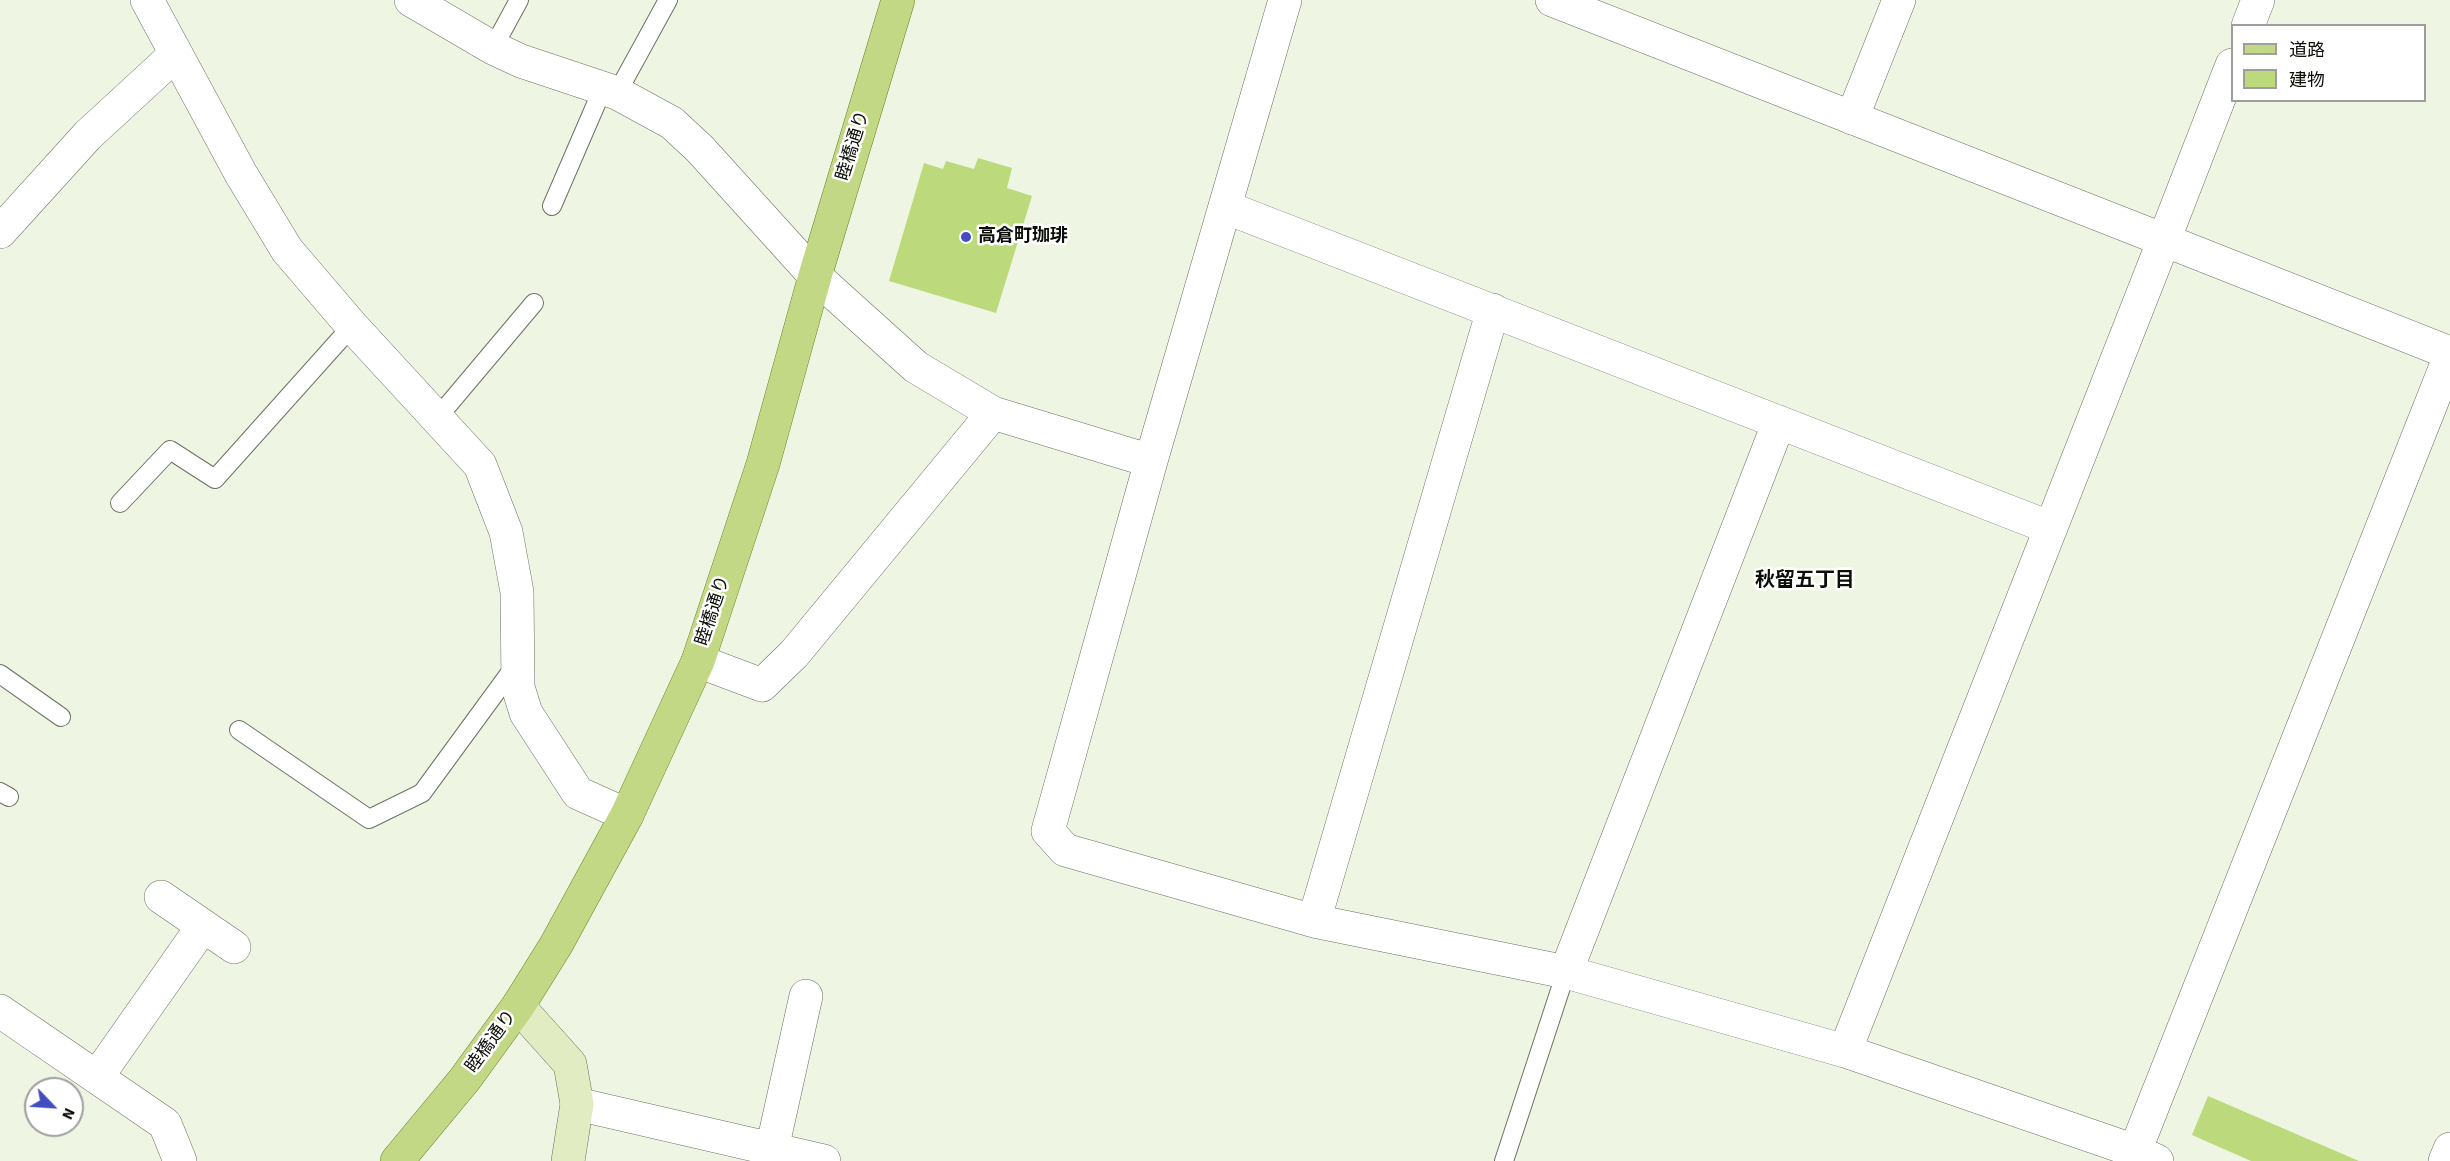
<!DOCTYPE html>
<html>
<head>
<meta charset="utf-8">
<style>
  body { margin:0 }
  #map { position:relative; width:2450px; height:1161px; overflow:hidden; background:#eef5e2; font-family:"Source Sans 3","Noto Sans JP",sans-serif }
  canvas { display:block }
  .legend { position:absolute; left:2231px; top:24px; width:195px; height:78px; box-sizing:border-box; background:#fff; border:2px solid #9e9f9c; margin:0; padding:8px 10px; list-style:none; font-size:18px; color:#0c0e08 }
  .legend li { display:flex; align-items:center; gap:12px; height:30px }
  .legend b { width:30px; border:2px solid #9e9f9c }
  .north { position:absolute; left:24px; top:1077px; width:60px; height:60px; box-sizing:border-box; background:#fff; border:2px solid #9e9f9c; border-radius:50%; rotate:115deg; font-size:16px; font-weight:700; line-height:24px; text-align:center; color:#0c0e08 }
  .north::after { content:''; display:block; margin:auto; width:21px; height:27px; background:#424dc1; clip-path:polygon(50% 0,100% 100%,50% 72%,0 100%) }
</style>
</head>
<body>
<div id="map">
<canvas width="2450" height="1161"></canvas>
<ul class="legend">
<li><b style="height:8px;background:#c2d884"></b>道路</li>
<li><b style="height:16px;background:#bcda7c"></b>建物</li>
</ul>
<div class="north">N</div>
</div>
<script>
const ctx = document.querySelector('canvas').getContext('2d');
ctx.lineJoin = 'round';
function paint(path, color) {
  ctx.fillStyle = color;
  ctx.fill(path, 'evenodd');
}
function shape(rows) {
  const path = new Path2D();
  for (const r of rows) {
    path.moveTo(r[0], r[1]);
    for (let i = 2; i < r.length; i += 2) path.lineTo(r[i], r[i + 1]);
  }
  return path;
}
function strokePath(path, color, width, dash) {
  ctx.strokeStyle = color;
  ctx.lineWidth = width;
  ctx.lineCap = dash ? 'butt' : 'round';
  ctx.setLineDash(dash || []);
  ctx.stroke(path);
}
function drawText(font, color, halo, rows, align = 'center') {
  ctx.font = font + ' "Source Sans 3","Noto Sans JP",sans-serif';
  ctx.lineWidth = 5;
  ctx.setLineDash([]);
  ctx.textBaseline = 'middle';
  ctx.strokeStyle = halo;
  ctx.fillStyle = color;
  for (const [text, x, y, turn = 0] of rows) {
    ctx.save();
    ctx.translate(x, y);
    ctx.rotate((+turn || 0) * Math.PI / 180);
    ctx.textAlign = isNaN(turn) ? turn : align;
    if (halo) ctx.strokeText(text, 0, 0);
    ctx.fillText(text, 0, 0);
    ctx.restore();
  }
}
paint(shape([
  [978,158,1012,168,1007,188,1032,196,996,313,889,281,924,163,943,169,946,161,974,169],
  [2208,1096,2359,1161,2251,1161,2192,1135]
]), '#bcda7c');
const service = shape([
  [493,48,519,0],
  [617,93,668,0],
  [552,206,603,88],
  [438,417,534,303],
  [120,503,170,450,215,479,352,326],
  [0,674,61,717],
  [239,730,369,819,422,793,515,666],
  [0,792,9,797],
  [1504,1161,1566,972]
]);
const minor = shape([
  [147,0,241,174,287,250,352,326,480,465,506,532,517,592,518,687,526,713,578,793,627,815],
  [411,0,493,48,521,61,617,93,672,123,700,149,815,276,916,367,993,413,1151,461],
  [1285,0,1151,461,1048,831,1065,850,1314,921,1566,972,1845,1051,2135,1151,2157,1161],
  [1852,118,1899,0],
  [1225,207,2051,528],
  [0,232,88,135,176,54],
  [698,661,762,685,794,654,993,413],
  [161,897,234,947],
  [1314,921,1493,310],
  [1566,972,1779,422],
  [0,1011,165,1124,180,1161],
  [1845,1051,2164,240,2450,353],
  [97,1077,203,926],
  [577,1104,824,1161],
  [772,1149,806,996],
  [2135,1151,2450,356],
  [2445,1161,2450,1149]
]);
const tertiary = shape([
  [1552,0,2164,240,2232,65],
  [2248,26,2258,0]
]);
const secondary = shape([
  [518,1006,570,1064,577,1104,568,1161]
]);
const primary = shape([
  [397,1161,465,1079,518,1006,556,945,627,815,698,661,763,464,815,276,898,0]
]);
strokePath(service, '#6c7262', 20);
strokePath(minor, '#6c7262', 34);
strokePath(tertiary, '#6c7262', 34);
strokePath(secondary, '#6c7262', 34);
strokePath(primary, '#688023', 34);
strokePath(service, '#fff', 18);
strokePath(minor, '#fff', 33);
strokePath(tertiary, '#fff', 33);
strokePath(secondary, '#e1ecc2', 33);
strokePath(primary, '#c2d884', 33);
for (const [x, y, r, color] of [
  [966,237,6,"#424dc1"]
]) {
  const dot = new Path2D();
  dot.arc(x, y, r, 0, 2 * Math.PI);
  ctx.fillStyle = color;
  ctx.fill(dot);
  strokePath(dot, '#fff', 2);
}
drawText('18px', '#0c0e08', '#fff', [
  ["睦橋通り",854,146,-73],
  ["睦橋通り",714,611,-72],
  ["睦橋通り",492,1042,-54]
]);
drawText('bold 18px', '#0c0e08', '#fff', [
  ["高倉町珈琲",978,237]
], 'left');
drawText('bold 20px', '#0c0e08', '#fff', [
  ["秋留五丁目",1805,582]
]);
</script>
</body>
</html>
